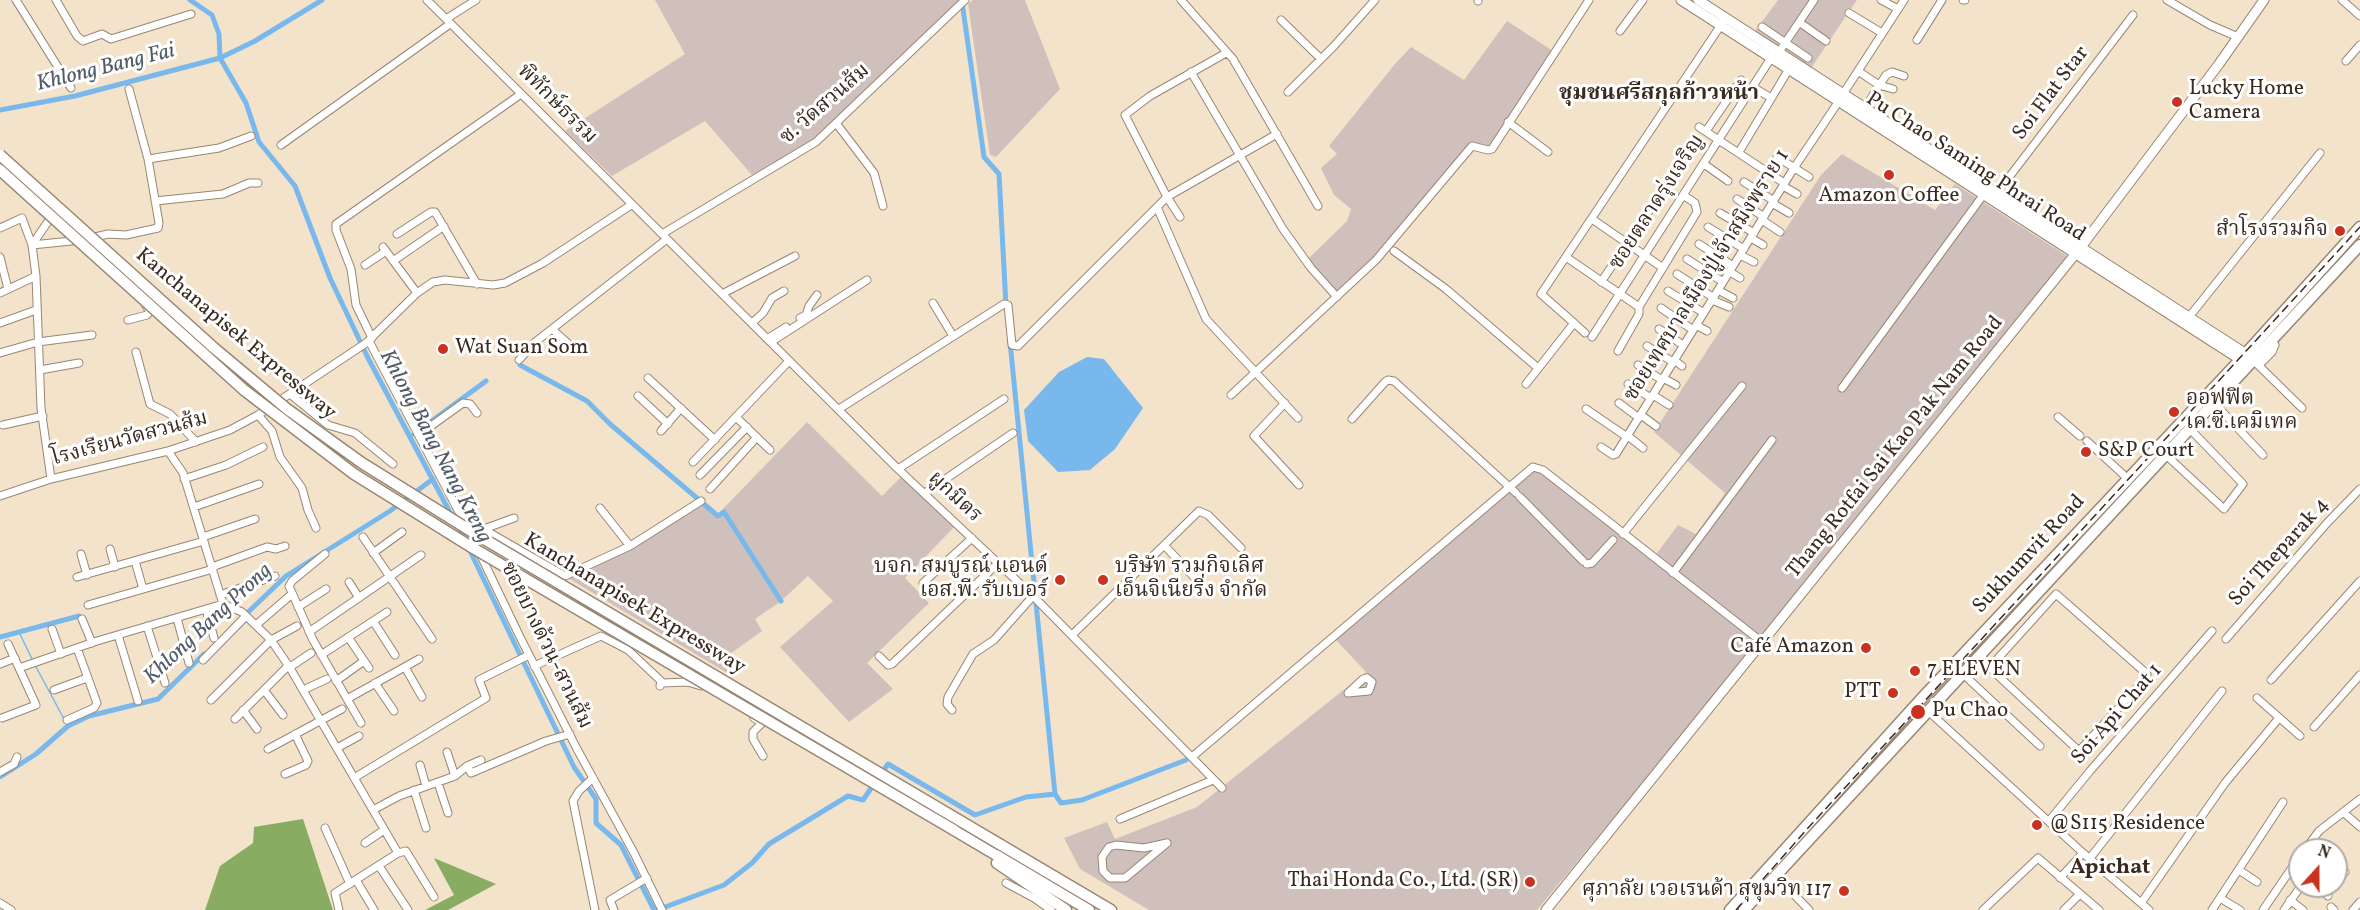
<!DOCTYPE html>
<html>
<head>
<meta charset="utf-8">
<style>
  body { margin:0 }
  #map { position:relative; width:2360px; height:910px; overflow:hidden; background:#f4e3cb; font-family:Vollkorn,serif }
  canvas { display:block }
  .north { position:absolute; left:2288px; top:838px; width:60px; height:60px; box-sizing:border-box; background:#fff; border:2px solid #b1aaa5; border-radius:50%; rotate:21deg; font-size:16px; font-weight:700; line-height:24px; text-align:center; color:#3b2a1e }
  .north::after { content:''; display:block; margin:auto; width:21px; height:27px; background:#c8321e; clip-path:polygon(50% 0,100% 100%,50% 72%,0 100%) }
</style>
</head>
<body>
<div id="map">
<canvas width="2360" height="910"></canvas>
<div class="north">N</div>
</div>
<script>
const ctx = document.querySelector('canvas').getContext('2d');
ctx.lineJoin = 'round';
function paint(path, color) {
  ctx.fillStyle = color;
  ctx.fill(path, 'evenodd');
}
function shape(rows) {
  const path = new Path2D();
  for (const r of rows) {
    path.moveTo(r[0], r[1]);
    for (let i = 2; i < r.length; i += 2) path.lineTo(r[i], r[i + 1]);
  }
  return path;
}
function strokePath(path, color, width, dash) {
  ctx.strokeStyle = color;
  ctx.lineWidth = width;
  ctx.lineCap = dash ? 'butt' : 'round';
  ctx.setLineDash(dash || []);
  ctx.stroke(path);
}
function drawText(font, color, halo, rows, align = 'center') {
  ctx.font = font + ' Vollkorn,"Noto Serif Thai",serif';
  ctx.lineWidth = 6;
  ctx.setLineDash([]);
  ctx.textBaseline = 'middle';
  ctx.strokeStyle = halo;
  ctx.fillStyle = color;
  for (const [text, x, y, turn = 0] of rows) {
    ctx.save();
    ctx.translate(x, y);
    ctx.rotate((+turn || 0) * Math.PI / 180);
    ctx.textAlign = isNaN(turn) ? turn : align;
    if (halo) ctx.strokeText(text, 0, 0);
    ctx.fillText(text, 0, 0);
    ctx.restore();
  }
}
paint(shape([
  [655,0,960,0,821,136,752,175,705,121,612,176,565,131,685,54],
  [973,0,1025,0,1060,89,996,157,990,155,968,4],
  [1778,0,1857,0,1811,68,1755,31],
  [1507,21,1553,51,1486,153,1469,145,1383,245,1383,250,1336,294,1307,260,1347,221,1351,209,1334,195,1321,168,1337,154,1329,146,1395,64,1411,47,1464,80],
  [1842,154,1935,210,1955,184,2067,256,1757,645,1537,910,1149,910,1080,869,1064,838,1107,822,1115,839,1197,807,1366,672,1335,639,1537,468,1652,560,1678,525,1696,534,1725,493,1654,432,1821,175],
  [807,422,882,496,902,476,955,526,905,578,929,603,867,663,893,689,849,722,780,647,833,601,808,576,780,602,755,619,762,631,723,659,729,674,568,578,703,503,718,514]
]), '#cfc0bb');
paint(shape([
  [303,819,333,910,205,910,220,866,253,843,254,827],
  [434,858,496,884,448,910,425,910,454,895]
]), '#88ac61');
paint(shape([
  [1087,357,1104,359,1143,408,1115,449,1090,470,1058,472,1028,441,1024,410,1059,372]
]), '#79b8ed');
strokePath(shape([
  [19,632,33,661],
  [35,665,64,719]
]), '#79b8ed', 1.5);
strokePath(shape([
  [190,0,212,15,219,34,220,58,246,103,259,142,295,186,330,278,368,358,453,518],
  [962,2,984,157,999,174,1006,306],
  [0,110,75,96,220,58,255,41,322,0],
  [1010,342,1055,794,1061,803,1082,800,1186,760],
  [520,365,587,401,610,424,718,516,724,512,781,601],
  [414,434,486,381],
  [458,526,574,767,596,799,596,823,621,845,654,910],
  [243,617,286,576,390,511,433,479],
  [0,637,79,616],
  [881,774,888,764,975,815,1026,797,1055,794],
  [0,777,36,754,68,726,89,716,158,699,204,654],
  [657,910,724,885,752,863,769,844,848,796,863,800,874,784]
]), '#79b8ed', 5);
const minor = shape([
  [16,0,71,88],
  [56,0,77,36,83,41,102,34,111,39,191,14],
  [427,0,898,469,1033,596,1222,788],
  [1181,0,1233,59,1318,206],
  [1478,0,1478,1],
  [1881,0,1898,9],
  [1963,0,1965,0],
  [2167,0,2210,25,2238,37],
  [2342,0,2360,16],
  [1849,13,1882,33],
  [446,19,476,0],
  [1281,20,1321,59],
  [1799,22,1826,41],
  [1762,27,1808,58],
  [1620,31,1643,0],
  [1917,40,1942,0],
  [1779,52,1814,0],
  [2346,61,2360,45],
  [1858,71,1879,85,1893,89],
  [1191,72,1283,229,1311,268,1337,297],
  [1753,87,1771,98],
  [129,89,148,159,219,148,251,136],
  [1288,92,1334,46,1375,0],
  [1843,94,1904,0],
  [1865,108,1886,75,1892,72,1904,76],
  [1508,122,1548,152],
  [836,123,874,173,883,206],
  [1699,127,1784,183],
  [1706,131,1741,80],
  [281,145,450,24],
  [1739,152,1789,69],
  [1777,157,1809,177],
  [1704,164,1728,181],
  [1744,182,1774,201],
  [1783,186,1797,194],
  [1997,193,2133,15],
  [1737,199,1764,217],
  [155,201,223,194,249,183,258,183],
  [1772,203,1789,213],
  [1157,207,1206,319,1298,418],
  [1720,213,1754,233],
  [1180,217,1167,197,1125,115,1150,96,1226,53],
  [1592,219,1663,268],
  [1762,220,1780,232],
  [1708,227,1744,249],
  [0,228,22,218,32,245,81,240],
  [397,234,431,212,435,212,477,284],
  [662,234,816,142,965,0],
  [91,238,108,234,126,235,158,228,159,223,148,159],
  [1751,238,1763,245],
  [1699,244,1733,266],
  [383,247,417,293],
  [1394,251,1446,289,1538,368],
  [1740,255,1754,262],
  [0,257,8,289],
  [1566,257,1639,307],
  [1687,259,1723,282],
  [393,261,444,226],
  [365,265,386,251],
  [1730,272,1740,278],
  [1677,274,1714,298],
  [36,276,32,245,49,220],
  [1601,282,1679,167],
  [1718,290,1733,298],
  [1668,291,1704,313],
  [0,293,36,276,41,408,51,479],
  [722,294,795,256],
  [1712,300,1729,307],
  [933,303,953,336],
  [1661,308,1693,330],
  [2189,317,2320,153],
  [800,318,806,315,809,306,817,295],
  [128,320,147,315,150,311,146,306],
  [0,323,36,310],
  [752,323,763,313,772,298,784,291],
  [1574,323,1585,333],
  [1696,325,1707,331],
  [552,329,570,345],
  [1659,329,1683,345],
  [1592,337,1771,58],
  [372,338,356,305,351,269,336,230,336,224,521,94],
  [767,339,786,327],
  [369,341,470,533,520,637,577,749,634,853,662,910],
  [771,342,867,280],
  [1647,346,1673,362],
  [1618,351,1639,314,1639,307,1697,212,1695,203,1683,195],
  [136,352,150,404,170,414,196,442],
  [0,353,38,342,92,335],
  [519,360,534,343,667,239],
  [1674,360,1682,366],
  [2254,361,2302,408],
  [1638,365,1662,380],
  [2259,365,2272,352,2275,345,2272,341],
  [40,370,79,363],
  [648,378,715,440],
  [1663,378,1676,385],
  [1526,384,1574,323,1541,294,1723,22],
  [1628,384,1651,398],
  [1842,388,1984,194],
  [290,394,328,425,355,433,393,464],
  [1231,395,1376,260,1472,146,1488,150,1492,149,1589,0],
  [1653,395,1669,405],
  [638,396,668,424],
  [1285,403,1254,436,1299,485],
  [1619,403,1639,418],
  [2214,403,2263,455],
  [839,409,1004,304,1008,305,1012,345,1018,346,1167,197,1277,134],
  [1586,409,1627,437],
  [258,415,272,431,280,457,302,488,308,510,316,528],
  [1641,415,1656,426],
  [736,417,770,450],
  [2058,417,2080,436],
  [1352,419,1385,382,1388,380,1394,381,1516,493],
  [3,425,43,416],
  [661,431,681,408],
  [1628,436,1643,448],
  [2087,441,2128,479],
  [423,442,431,426,463,403,470,404,477,413],
  [1601,447,1613,455,1616,454,1794,168,1839,101],
  [168,451,183,473,223,604,242,612,271,640,290,668,398,853,335,893,339,910],
  [2166,455,2224,509,2243,484,2190,429],
  [693,462,789,361],
  [898,469,1004,399],
  [700,475,747,427],
  [184,479,226,465,263,447],
  [710,489,757,437],
  [925,493,1013,433],
  [0,496,51,479,168,451,230,430,258,415,366,343,417,293,433,282,445,280,493,285,505,283,543,263,631,205],
  [1520,497,1583,561],
  [194,507,259,484],
  [600,508,630,546],
  [483,529,565,576,630,546,701,501],
  [481,530,514,518],
  [1623,534,1742,386],
  [203,537,255,519],
  [363,537,432,639],
  [1164,545,1195,578],
  [110,549,115,567],
  [373,553,402,532],
  [81,554,87,575],
  [325,554,292,581,289,586,313,640,361,723],
  [135,561,143,589],
  [1587,564,1592,563,1613,540],
  [212,567,267,547,276,549,285,546],
  [1673,573,1772,440],
  [77,577,204,541],
  [349,582,359,598],
  [923,583,972,538],
  [220,595,275,576],
  [88,605,213,569],
  [298,607,326,589],
  [206,609,214,638],
  [177,618,189,663],
  [82,619,92,643],
  [373,621,395,655],
  [256,625,292,594],
  [147,626,165,683],
  [52,629,61,654],
  [309,632,421,555],
  [118,635,138,701],
  [1072,635,1199,511,1208,515,1241,548],
  [348,637,369,668],
  [2226,639,2327,523,2360,489],
  [321,655,387,612],
  [1979,655,1991,666,1993,671,2079,751,2147,677,2147,674,2056,594,1991,666],
  [879,656,888,665,892,664,998,563],
  [203,660,246,616],
  [0,664,15,658],
  [534,666,601,636,628,650,661,681,660,686],
  [290,667,311,653],
  [405,667,422,697],
  [19,668,97,641,223,604],
  [1962,673,2040,746],
  [1367,678,1372,682,1369,691,1348,693,1363,679,1367,678],
  [2271,680,2360,581],
  [336,681,364,661],
  [375,683,394,711],
  [662,683,688,682,701,686],
  [54,690,87,678],
  [264,690,283,715],
  [303,690,327,679],
  [2257,698,2300,736],
  [347,699,419,659],
  [211,700,271,640,297,626],
  [243,710,257,729],
  [952,710,947,704,948,697,973,654,994,640,1033,596],
  [1927,710,2083,853,2149,910],
  [2,718,36,705,8,644],
  [754,718,762,723,753,732,753,739,763,756],
  [235,719,289,665],
  [67,720,94,708,97,703,77,648],
  [2314,727,2360,675],
  [337,748,359,736],
  [268,749,342,709],
  [447,752,455,776],
  [1192,757,1533,467,1543,470,1762,642],
  [420,765,426,786],
  [467,766,481,760],
  [0,772,14,764,17,757],
  [285,774,306,765,308,761,295,734],
  [354,778,486,698,479,680,529,655],
  [593,778,579,791,573,801,595,910],
  [438,783,448,813],
  [414,790,426,828],
  [373,810,399,796,455,776,467,766,471,773,546,741,570,734],
  [2343,812,2360,827],
  [1120,819,1213,780],
  [2049,821,2090,771,2212,631],
  [325,828,350,884],
  [365,843,384,830],
  [1167,843,1125,878,1110,878,1103,871,1102,857,1109,847,1116,845,1144,848,1167,843],
  [2305,850,2319,831,2360,799],
  [398,853,406,851,434,897],
  [2090,858,2222,691],
  [2336,864,2345,872],
  [379,866,408,910],
  [2239,870,2257,882],
  [1776,876,1809,910],
  [2060,878,2083,853],
  [356,880,374,910],
  [1006,883,1034,898,1051,910],
  [2317,886,2328,896],
  [2220,898,2240,910],
  [2290,900,2303,910],
  [0,903,11,910],
  [2141,903,2225,783,2279,718],
  [2331,907,2334,910],
  [614,910,610,900,647,878],
  [1983,910,2038,858,2099,910],
  [2064,910,2080,894],
  [2212,910,2283,802],
  [2263,910,2300,856],
  [2284,910,2301,886],
  [2353,910,2360,902]
]);
const major = shape([
  [1681,0,2244,362],
  [1698,0,2251,357],
  [1546,910,2081,247,2219,64,2264,0]
]);
const highway = shape([
  [954,830,1089,910],
  [1001,845,1111,910],
  [997,863,1066,910],
  [1730,910,1922,698,2240,360,2360,227],
  [1744,910,2360,245]
]);
strokePath(minor, '#988674', 9);
strokePath(major, '#988674', 11);
strokePath(highway, '#988674', 13);
strokePath(minor, '#fff', 7);
strokePath(major, '#fff', 9);
strokePath(highway, '#fff', 10);
strokePath(shape([
  [1736,910,1808,828,2360,227]
]), '#3b2a1e', 1.5, [9, 4.5]);
const highwayBridge = shape([
  [0,155,214,348,287,409,362,463,479,536,1001,845],
  [0,170,244,390,354,474,473,548,954,830]
]);
strokePath(highwayBridge, '#988674', 13, []);
strokePath(highwayBridge, '#fff', 10);
for (const [x, y, r, color] of [
  [2177,102,6,"#c8321e"],
  [1889,175,6,"#c8321e"],
  [2340,231,6,"#c8321e"],
  [443,349,6,"#c8321e"],
  [2174,412,6,"#c8321e"],
  [2086,452,6,"#c8321e"],
  [1060,580,6,"#c8321e"],
  [1103,580,6,"#c8321e"],
  [1866,648,6,"#c8321e"],
  [1915,671,6,"#c8321e"],
  [1893,693,6,"#c8321e"],
  [1918,712,8,"#c8321e"],
  [2037,825,6,"#c8321e"],
  [1530,882,6,"#c8321e"],
  [1844,891,6,"#c8321e"]
]) {
  const dot = new Path2D();
  dot.arc(x, y, r, 0, 2 * Math.PI);
  ctx.fillStyle = color;
  ctx.fill(dot);
  strokePath(dot, '#fff', 2);
}
drawText('21px', '#3b2a1e', '#fff', [
  ["Lucky Home",2189,90],
  ["Camera",2189,114],
  ["Amazon Coffee",1889,197,"center"],
  ["สำโรงรวมกิจ",2328,231,"right"],
  ["Wat Suan Som",455,349],
  ["ออฟฟิต",2186,400],
  ["เค.ซี.เคมิเทค",2186,424],
  ["S&P Court",2098,452],
  ["บจก. สมบูรณ์ แอนด์",1048,568,"right"],
  ["เอส.พี. รับเบอร์",1048,592,"right"],
  ["บริษัท รวมกิจเลิศ",1115,568],
  ["เอ็นจิเนียริ่ง จำกัด",1115,592],
  ["Café Amazon",1854,648,"right"],
  ["7 ELEVEN",1927,671],
  ["PTT",1881,693,"right"],
  ["Pu Chao",1932,712],
  ["@S115 Residence",2049,825],
  ["Thai Honda Co., Ltd. (SR)",1518,882,"right"],
  ["ศุภาลัย เวอเรนด้า สุขุมวิท 117",1832,891,"right"]
], 'left');
drawText('21px', '#3b2a1e', '#fff', [
  ["Soi Flat Star",2052,94,-53],
  ["พิทักษ์ธรรม",556,105,45],
  ["ซ. วัดสวนส้ม",826,105,-41],
  ["Pu Chao Saming Phrai Road",1975,168,33],
  ["ซอยตลาดรุ่งเจริญ",1658,203,-57],
  ["ซอยเทศบาลเมืองปู่เจ้าสมิงพราย 1",1708,276,-58],
  ["Kanchanapisek Expressway",235,335,40],
  ["โรงเรียนวัดสวนส้ม",130,440,-15],
  ["Thang Rotfai Sai Kao Pak Nam Road",1896,448,-51],
  ["ผูกมิตร",954,498,43],
  ["Soi Theparak 4",2280,553,-48],
  ["Sukhumvit Road",2030,555,-47],
  ["Kanchanapisek Expressway",634,605,31],
  ["ซอยบางด้วน-สวนส้ม",545,646,64],
  ["Soi Api Chat 1",2118,715,-49]
]);
drawText('italic 22px', '#515c66', '#fff', [
  ["Khlong Bang Fai",106,69,-14],
  ["Khlong Bang Nang Kreng",434,447,62],
  ["Khlong Bang Prong",209,625,-43]
]);
drawText('bold 22px', '#3b2a1e', '#fff', [
  ["ชุมชนศรีสกุลก้าวหน้า",1659,95],
  ["Apichat",2110,869]
]);
</script>
</body>
</html>
